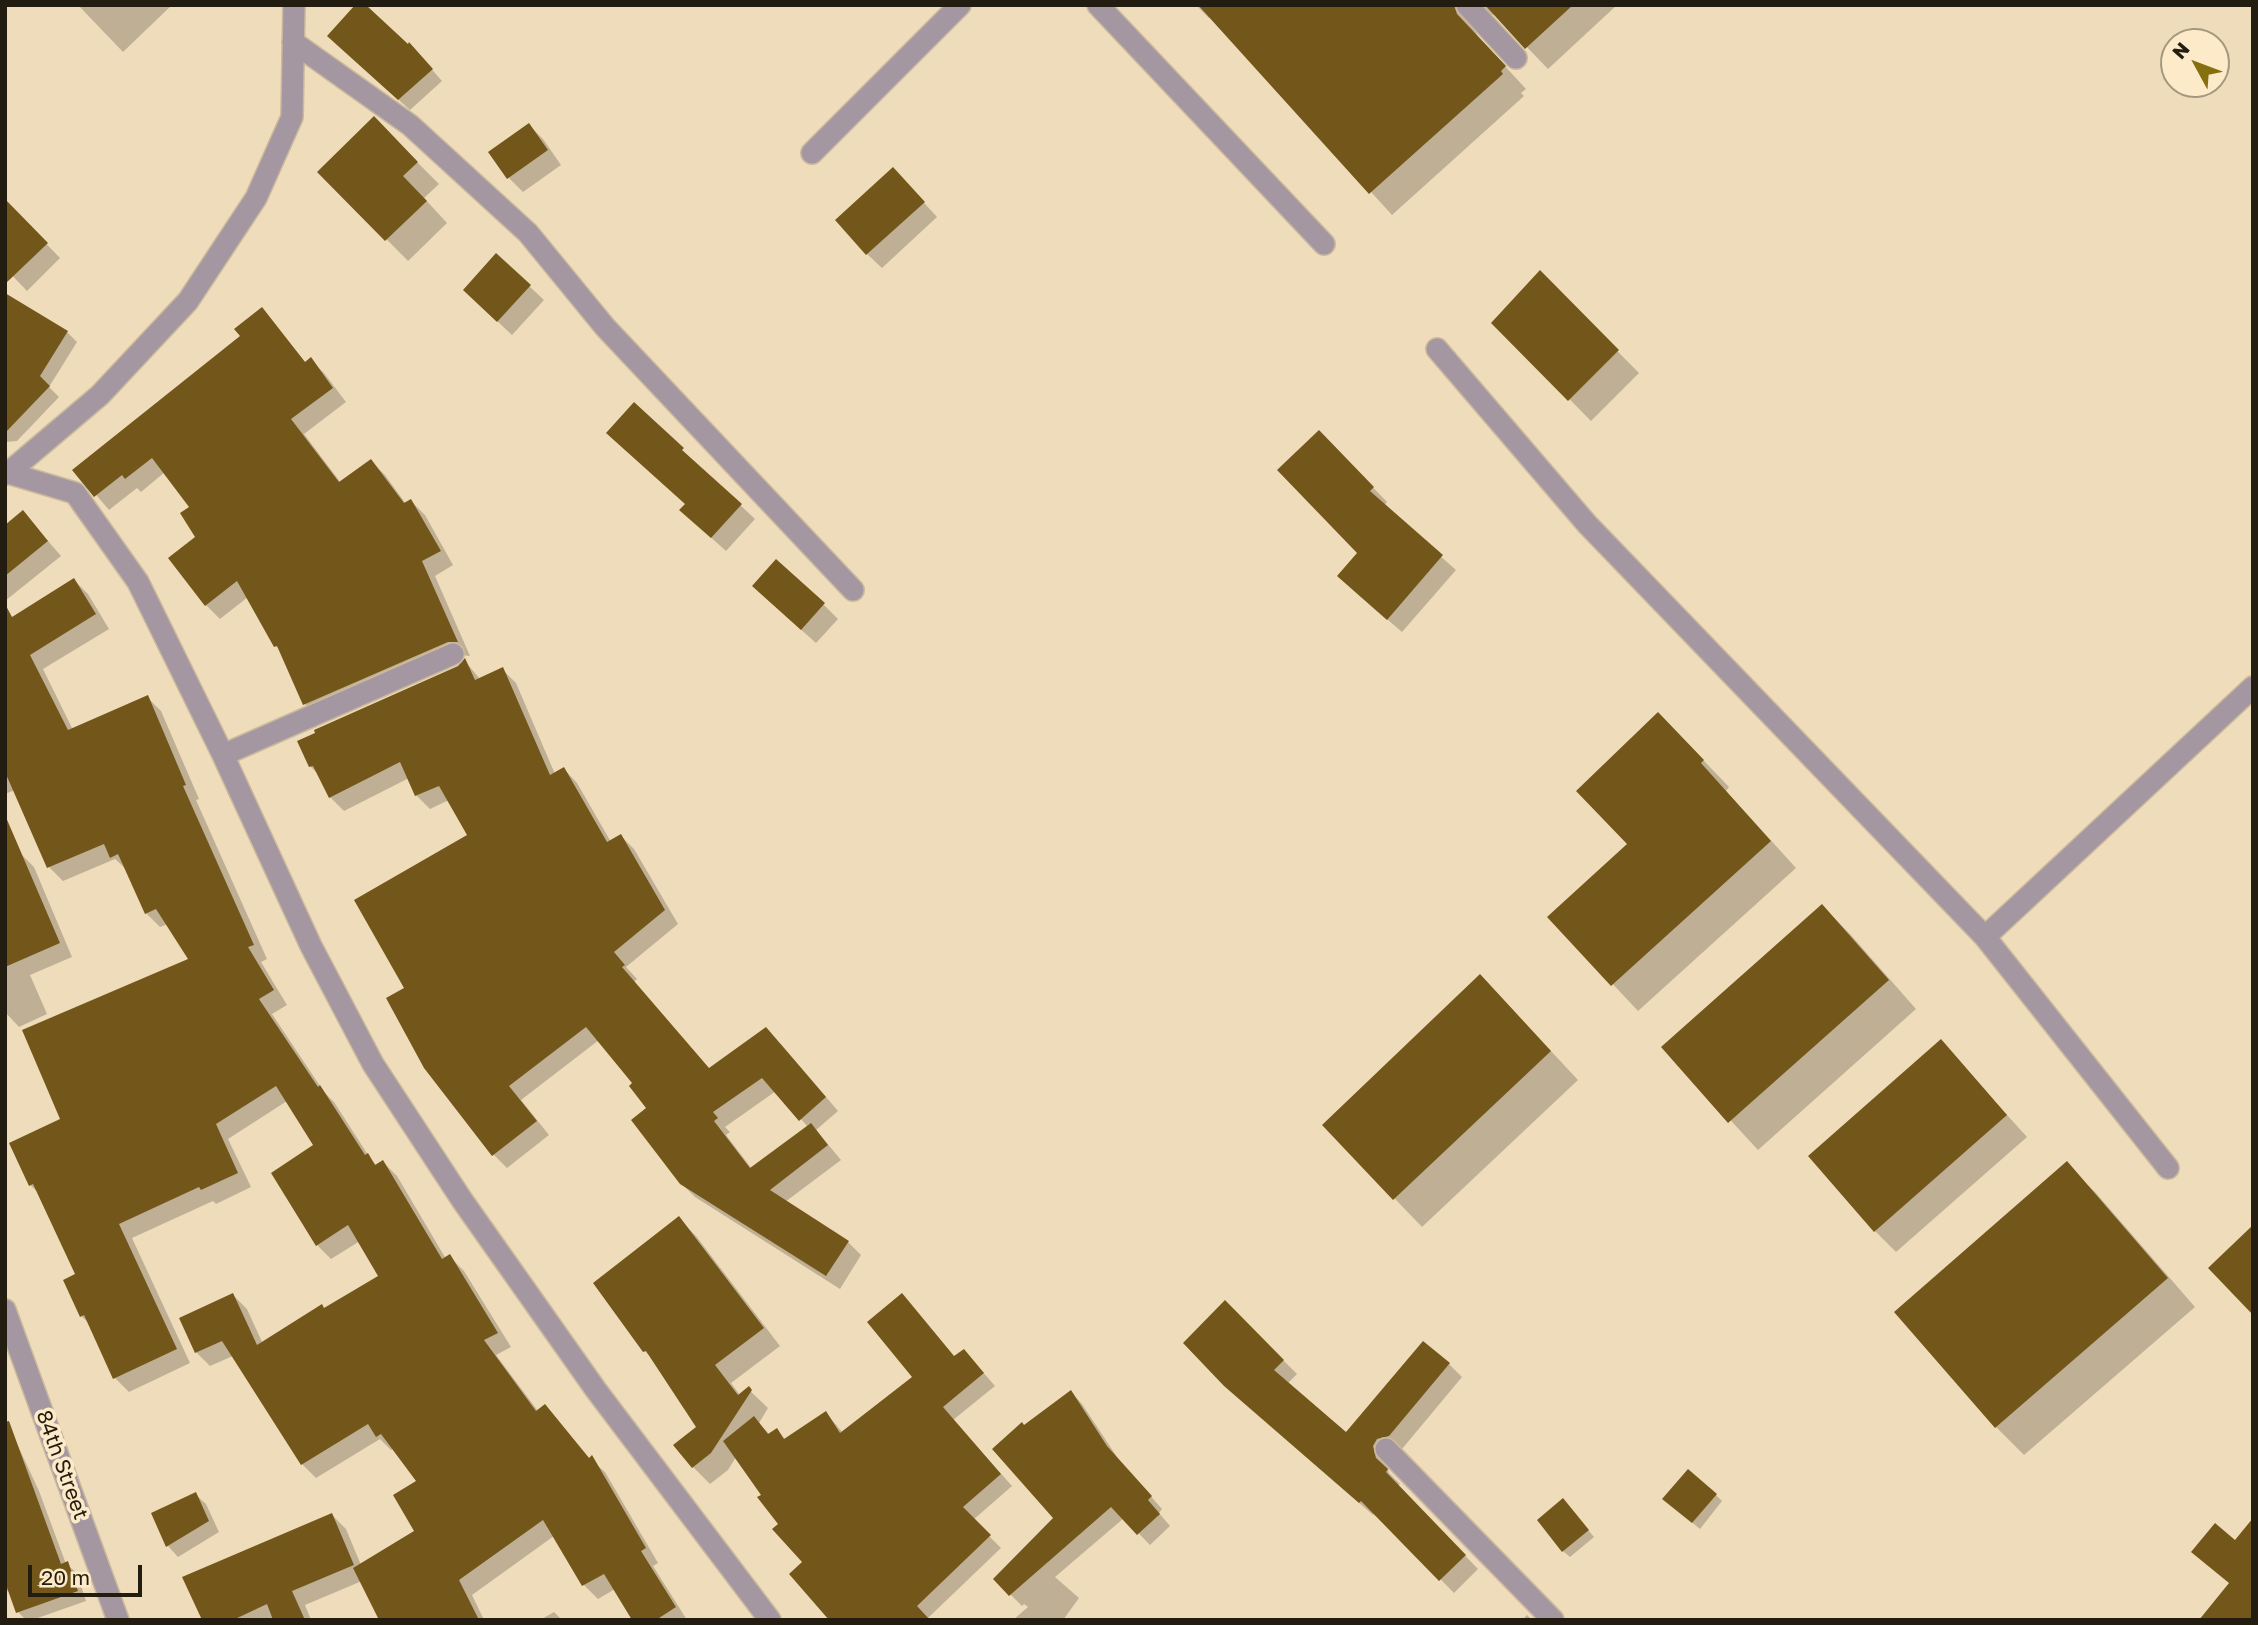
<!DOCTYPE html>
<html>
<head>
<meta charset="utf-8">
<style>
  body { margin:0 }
  #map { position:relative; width:2258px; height:1625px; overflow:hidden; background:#efdcbb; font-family:"Golos Text",sans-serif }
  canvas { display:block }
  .frame { position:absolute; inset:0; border:7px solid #231c10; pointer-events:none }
  .north { position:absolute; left:2160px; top:28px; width:70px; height:70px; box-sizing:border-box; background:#fceac8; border:2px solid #a5987e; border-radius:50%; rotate:311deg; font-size:19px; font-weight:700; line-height:28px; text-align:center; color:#231c10 }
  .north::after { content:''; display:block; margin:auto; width:24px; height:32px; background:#866f0f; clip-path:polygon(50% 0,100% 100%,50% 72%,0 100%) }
  .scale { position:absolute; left:28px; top:1565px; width:114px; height:32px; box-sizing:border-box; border:4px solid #231c10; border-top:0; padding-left:9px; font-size:21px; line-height:24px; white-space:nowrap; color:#231c10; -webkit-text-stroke:5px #fceac8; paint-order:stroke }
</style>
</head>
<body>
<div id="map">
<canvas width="2258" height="1625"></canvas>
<div class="frame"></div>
<div class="north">N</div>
<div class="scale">20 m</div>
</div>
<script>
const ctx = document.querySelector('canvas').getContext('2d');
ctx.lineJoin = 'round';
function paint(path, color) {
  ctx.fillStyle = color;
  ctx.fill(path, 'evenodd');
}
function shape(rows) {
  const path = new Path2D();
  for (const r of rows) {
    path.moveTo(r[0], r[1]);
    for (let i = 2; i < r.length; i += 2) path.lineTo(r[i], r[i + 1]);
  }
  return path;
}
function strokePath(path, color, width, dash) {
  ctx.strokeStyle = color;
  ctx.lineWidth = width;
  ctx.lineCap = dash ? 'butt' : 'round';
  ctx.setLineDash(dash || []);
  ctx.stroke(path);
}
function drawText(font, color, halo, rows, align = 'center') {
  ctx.font = font + ' "Golos Text",sans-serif';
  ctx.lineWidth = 7;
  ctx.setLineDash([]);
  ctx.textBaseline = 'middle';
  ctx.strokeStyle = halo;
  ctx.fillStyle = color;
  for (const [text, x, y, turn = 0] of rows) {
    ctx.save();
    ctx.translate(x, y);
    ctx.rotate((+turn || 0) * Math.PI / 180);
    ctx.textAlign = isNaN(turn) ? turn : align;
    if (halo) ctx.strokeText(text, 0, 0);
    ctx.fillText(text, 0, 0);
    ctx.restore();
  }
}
paint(shape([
  [78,5,172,5,123,52],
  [1196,5,1617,5,1548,69,1497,16,1487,13,1479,17,1475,30,1478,37,1526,89,1521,93,1524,96,1392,215,1211,16,1209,18],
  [408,46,420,56,442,81,410,110,340,47],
  [374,119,439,184,424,198,447,223,408,261,320,172],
  [529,125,543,139,561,165,523,192,509,178,490,153],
  [907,184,937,217,882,268,867,254],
  [5,201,60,258,27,291,5,268],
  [1540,273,1639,373,1591,421,1494,323],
  [529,286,544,300,512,335,479,304],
  [5,295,67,332,77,342,49,387,59,397,17,441,5,442],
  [262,309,306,363,310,360,324,373,346,402,304,434,341,483,371,461,385,475,406,504,411,501,425,515,453,565,435,576,470,656,462,655,319,718,305,704,282,652,276,646,248,597,220,619,206,605,170,558,197,538,191,508,165,472,141,492,137,488,109,510,75,470,243,336],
  [634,405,755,519,726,551,696,524],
  [1319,432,1387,502,1384,506,1456,570,1402,632,1353,590,1359,553],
  [23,512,61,556,5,601,5,527],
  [74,580,88,594,109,629,43,669,73,730,147,697,161,711,199,799,196,800,267,959,261,962,287,1005,272,1014,324,1092,334,1102,370,1158,377,1166,383,1162,397,1176,446,1259,450,1257,464,1271,511,1347,496,1355,538,1411,545,1406,590,1459,605,1472,658,1563,653,1566,687,1620,635,1620,615,1589,598,1599,584,1585,554,1536,472,1595,484,1620,381,1620,362,1581,305,1605,311,1620,204,1620,332,1515,346,1529,361,1565,417,1532,419,1482,394,1448,391,1450,380,1439,316,1478,302,1464,233,1356,210,1366,196,1352,233,1295,247,1309,263,1344,381,1277,360,1241,331,1259,317,1245,315,1146,287,1101,228,1139,251,1187,216,1204,213,1201,132,1238,190,1363,129,1392,114,1377,90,1324,81,1316,77,1275,41,1195,30,1185,62,1120,190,960,168,924,160,927,146,913,127,870,115,859,63,881,49,867,15,790,5,794,5,623],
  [768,600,824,605,838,619,816,643],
  [465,661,480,679,502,669,516,683,555,774,564,769,577,783,611,842,621,836,634,849,678,924,626,967,637,979,634,982,710,1070,780,1043,838,1111,816,1130,841,1160,785,1202,848,1242,861,1255,840,1289,695,1197,681,1183,649,1109,634,1084,599,1040,521,1100,549,1135,507,1168,493,1154,406,989,470,836,449,800,430,809,416,795,409,778,344,811,330,797,320,776,310,766,459,667],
  [776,1091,808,1127,752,1169,726,1135,730,1132,725,1127],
  [1684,740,1729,787,1726,791,1796,868,1638,1011,1550,917,1630,845],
  [21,854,34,867,72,957,30,975,47,1014,19,1027,5,1012,5,861],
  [1822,906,1850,934,1916,1009,1758,1150,1663,1047],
  [1508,1005,1578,1080,1422,1227,1324,1125],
  [1941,1042,2027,1137,1896,1252,1875,1231],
  [2066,1164,2095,1192,2195,1307,2024,1455,1996,1427,1896,1313],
  [679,1219,696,1236,780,1346,731,1383,740,1395,748,1389,768,1408,759,1423,770,1435,777,1431,786,1440,826,1413,843,1433,955,1358,975,1363,995,1386,953,1420,1012,1486,973,1520,1001,1548,928,1618,804,1562,763,1495,736,1457,728,1470,710,1484,693,1467,699,1427,657,1364,645,1351],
  [1225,1302,1297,1374,1287,1384,1347,1435,1449,1364,1462,1377,1402,1449,1391,1452,1386,1460,1389,1473,1400,1484,1398,1486,1478,1569,1454,1593,1375,1513,1373,1515,1240,1399],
  [1071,1392,1082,1404,1119,1460,1162,1509,1159,1513,1170,1526,1150,1545,1124,1518,1055,1577,1079,1598,1063,1620,1013,1620,1028,1607,1024,1604,1022,1606,995,1579,1055,1518,1025,1427],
  [5,1418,39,1491,66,1564,77,1573,86,1601,32,1620,26,1620,18,1612,10,1590,5,1592],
  [195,1494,206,1504,219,1532,178,1557,168,1546],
  [1716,1495,1722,1501,1700,1529,1671,1505],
  [1569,1507,1594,1537,1570,1557,1563,1551],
  [554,1612,562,1620,540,1620],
  [1527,1615,1532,1620,1522,1620]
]), '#0003');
paint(shape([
  [355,5,366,5,408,44,409,42,433,69,398,100,327,36],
  [1198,5,1454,5,1457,14,1506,66,1501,71,1503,74,1369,194],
  [1485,5,1573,5,1525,49],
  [374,116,418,162,403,176,427,201,385,241,317,172],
  [529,123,548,150,507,179,488,152],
  [893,167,925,202,866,255,835,220],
  [5,199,48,243,5,284],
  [496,253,531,285,497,322,463,290],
  [1540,270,1619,350,1568,401,1491,323],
  [5,293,68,331,40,376,50,386,5,433],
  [262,307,305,362,311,357,333,388,291,419,339,482,371,459,404,503,411,499,441,551,422,561,458,642,448,642,303,705,277,646,274,647,237,581,205,606,168,558,195,537,180,513,189,507,152,458,125,479,122,475,94,497,72,470,240,336,234,329],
  [634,402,684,448,682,450,742,504,711,538,679,510,685,504,606,433],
  [1319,430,1374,487,1370,491,1443,555,1387,620,1337,576,1357,553,1277,470],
  [23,510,48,541,5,576,5,525],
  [776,559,825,603,801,630,752,586],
  [74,578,96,614,30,655,68,730,148,695,186,785,183,786,254,945,248,947,274,990,259,999,318,1087,320,1085,365,1155,368,1153,375,1165,383,1160,442,1259,450,1254,498,1333,484,1340,536,1411,545,1404,589,1458,592,1455,646,1548,641,1551,676,1607,656,1620,632,1620,604,1574,582,1586,543,1520,459,1580,479,1620,379,1620,353,1568,414,1531,393,1495,416,1481,381,1434,376,1437,368,1424,301,1465,222,1341,195,1353,179,1318,233,1293,257,1345,322,1304,324,1308,378,1276,348,1225,316,1246,271,1173,313,1145,276,1086,216,1124,238,1173,201,1190,199,1187,119,1224,177,1349,113,1379,84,1315,80,1317,63,1280,75,1274,33,1184,29,1186,9,1143,60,1119,22,1030,188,959,156,909,145,914,118,854,110,858,104,844,47,868,5,772,5,604,12,617],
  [465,658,475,680,503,667,550,775,564,767,607,842,621,834,665,910,614,952,625,965,622,967,709,1068,766,1027,826,1097,799,1121,762,1078,713,1112,718,1118,714,1121,750,1168,811,1123,828,1145,770,1190,849,1241,826,1276,680,1184,631,1120,646,1108,629,1086,632,1083,586,1027,509,1086,537,1121,492,1156,424,1068,386,998,404,988,354,900,467,835,439,786,415,796,400,762,329,798,313,766,309,767,297,741,315,733,314,730,458,666],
  [1658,712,1704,760,1701,763,1771,841,1611,986,1547,917,1627,844,1576,791],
  [5,815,60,943,5,967],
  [1822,904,1889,980,1728,1123,1661,1047],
  [1480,974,1551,1051,1393,1200,1322,1125],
  [1941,1039,2007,1115,1874,1232,1808,1156],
  [2067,1161,2168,1278,1995,1428,1894,1312],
  [679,1216,764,1328,715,1365,738,1395,749,1386,752,1390,711,1453,692,1468,673,1445,696,1427,646,1351,643,1352,593,1283],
  [2253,1225,2253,1315,2208,1268],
  [902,1293,954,1356,964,1349,984,1373,943,1407,1001,1474,963,1507,991,1535,917,1606,930,1620,829,1620,789,1574,802,1562,772,1529,778,1524,757,1497,761,1495,723,1441,754,1416,768,1434,777,1428,784,1439,826,1411,840,1433,912,1377,867,1322],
  [1225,1300,1284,1360,1274,1370,1346,1432,1423,1341,1450,1363,1389,1436,1377,1439,1373,1446,1376,1458,1388,1469,1386,1472,1466,1555,1439,1581,1361,1501,1359,1503,1224,1386,1183,1343],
  [1071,1390,1107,1446,1152,1496,1148,1500,1160,1514,1137,1535,1111,1507,1009,1596,993,1579,1053,1518,992,1449,1022,1422,1024,1425],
  [9,1421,61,1564,68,1561,78,1591,16,1613,5,1582,5,1422],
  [1688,1469,1717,1494,1692,1523,1662,1499],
  [196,1492,209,1521,166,1547,151,1513],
  [1563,1498,1589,1530,1562,1552,1537,1520],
  [332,1513,354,1565,292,1591,305,1620,273,1620,267,1604,233,1620,202,1620,182,1577],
  [2253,1518,2253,1620,2199,1620,2229,1583,2191,1552,2215,1523,2235,1540]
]), '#73571a');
const minor = shape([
  [1098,5,1324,244],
  [1467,5,1516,58],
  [293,42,410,125,528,233,605,327,853,590],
  [812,153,960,5],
  [1437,349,1587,524,1985,937,2168,1168],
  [8,473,100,395,188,301,256,198,292,117,294,5],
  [5,474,8,473,75,493,138,582,223,755,311,946,373,1064,462,1200,596,1390,770,1620],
  [223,755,453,654],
  [1985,937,2253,687],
  [5,1310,118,1620],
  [1386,1449,1553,1620]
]);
strokePath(minor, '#cab99c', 24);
strokePath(minor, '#a597a1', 21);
drawText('21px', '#231c10', '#fceac8', [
  ["84th Street",62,1465,70]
]);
</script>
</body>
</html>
